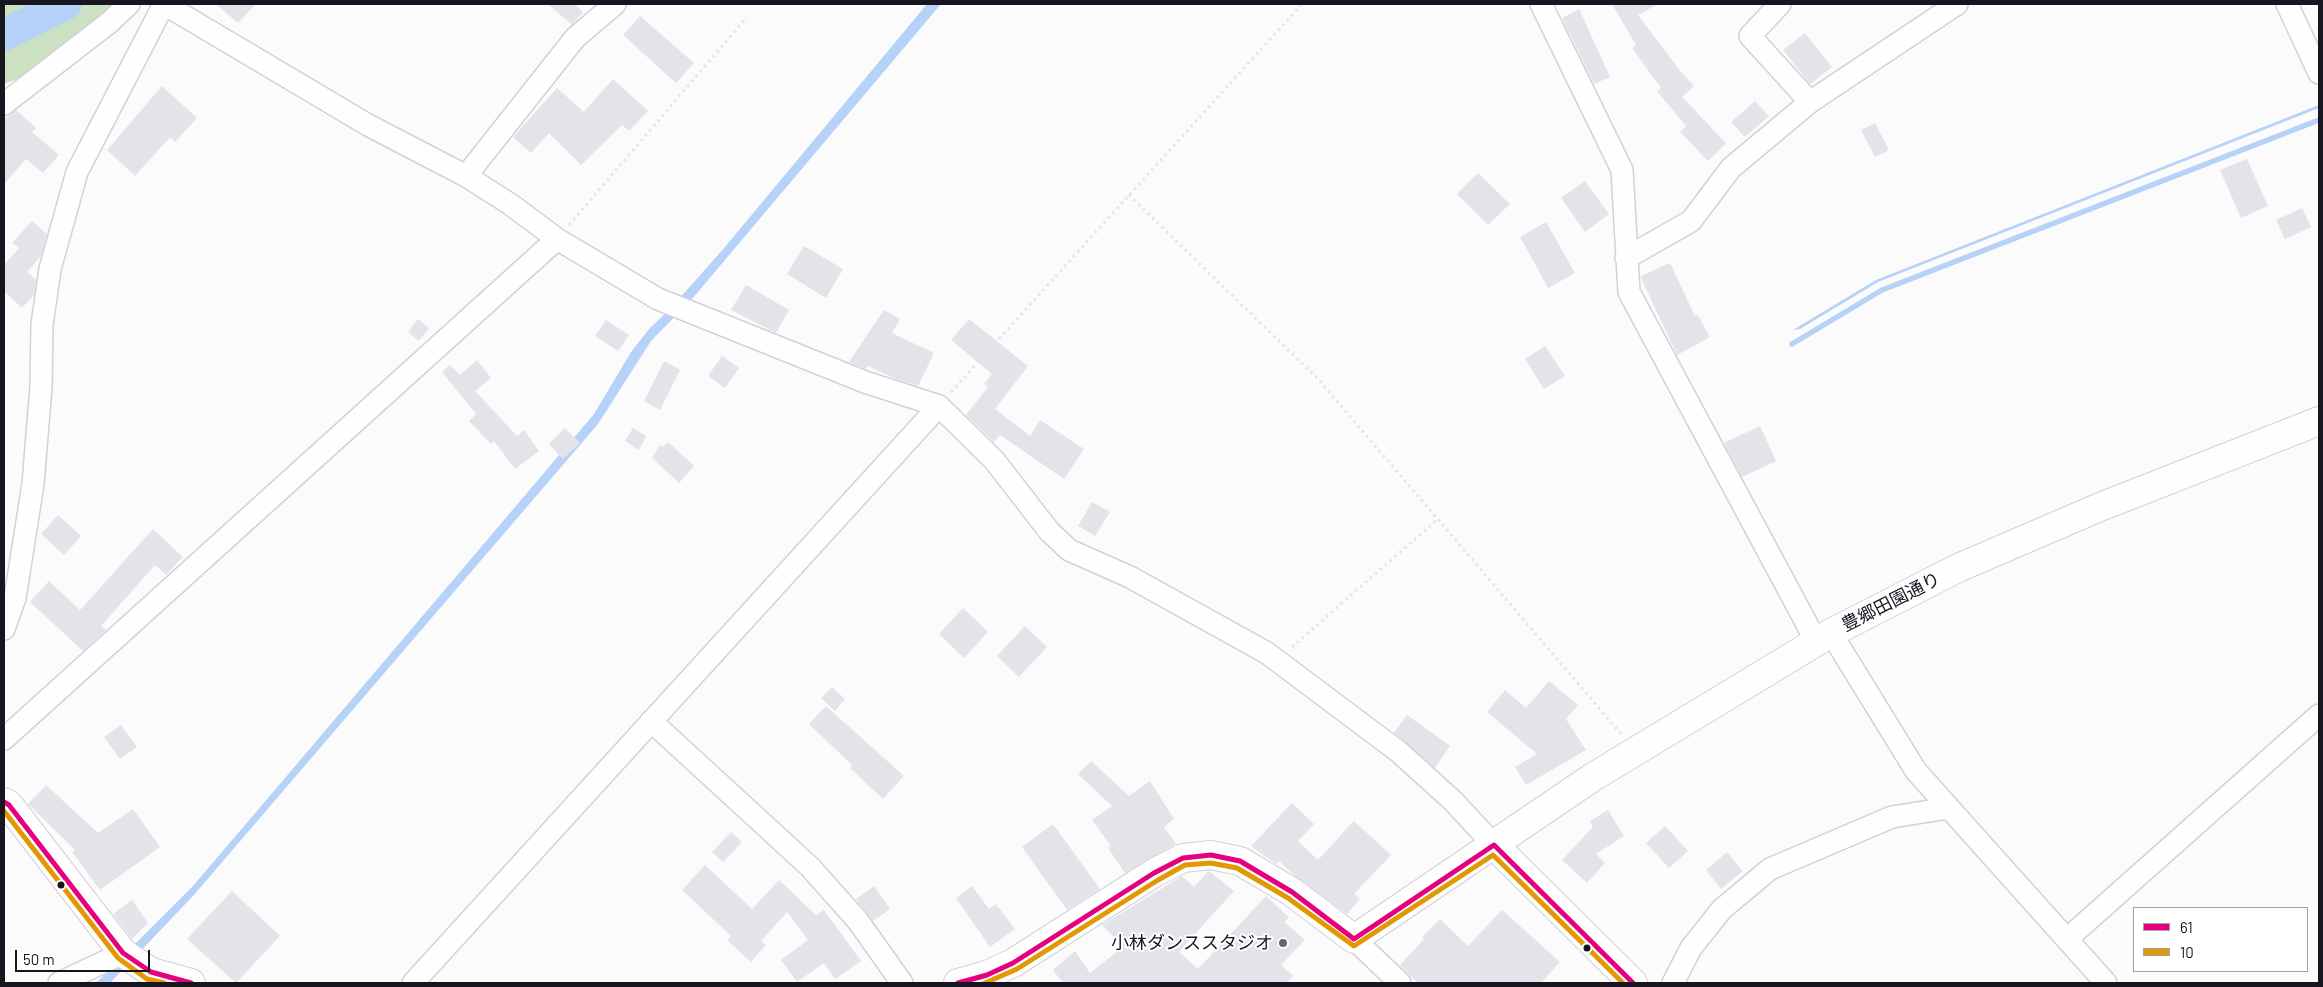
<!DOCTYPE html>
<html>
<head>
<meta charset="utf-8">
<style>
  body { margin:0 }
  #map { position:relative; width:2323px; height:987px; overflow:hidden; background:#fbfbfb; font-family:Barlow,sans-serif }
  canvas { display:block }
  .frame { position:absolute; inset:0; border:5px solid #171520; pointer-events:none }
  .legend { position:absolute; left:2133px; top:907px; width:175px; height:65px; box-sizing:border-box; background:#fff; border:1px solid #a2a1a6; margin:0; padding:6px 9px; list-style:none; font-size:15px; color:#171520 }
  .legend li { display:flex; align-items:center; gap:10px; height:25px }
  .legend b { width:25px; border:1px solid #a2a1a6 }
  .scale { position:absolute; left:15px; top:950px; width:135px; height:22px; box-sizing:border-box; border:2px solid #171520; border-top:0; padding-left:6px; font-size:15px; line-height:18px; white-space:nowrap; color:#171520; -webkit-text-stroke:4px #fff; paint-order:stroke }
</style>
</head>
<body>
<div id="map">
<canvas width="2323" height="987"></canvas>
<div class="frame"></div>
<ul class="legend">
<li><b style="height:6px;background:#e5007d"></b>61</li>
<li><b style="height:6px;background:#e19803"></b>10</li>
</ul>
<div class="scale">50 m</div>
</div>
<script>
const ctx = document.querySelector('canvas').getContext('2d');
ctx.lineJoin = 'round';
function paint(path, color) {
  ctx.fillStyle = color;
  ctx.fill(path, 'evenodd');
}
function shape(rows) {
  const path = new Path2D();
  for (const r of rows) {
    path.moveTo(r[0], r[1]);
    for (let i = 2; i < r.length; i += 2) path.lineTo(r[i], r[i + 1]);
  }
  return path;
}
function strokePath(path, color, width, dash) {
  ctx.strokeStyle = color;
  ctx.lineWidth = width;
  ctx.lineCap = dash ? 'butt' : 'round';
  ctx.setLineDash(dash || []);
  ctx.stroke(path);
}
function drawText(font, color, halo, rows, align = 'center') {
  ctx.font = font + ' Barlow,"Noto Sans JP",sans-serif';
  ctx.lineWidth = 4;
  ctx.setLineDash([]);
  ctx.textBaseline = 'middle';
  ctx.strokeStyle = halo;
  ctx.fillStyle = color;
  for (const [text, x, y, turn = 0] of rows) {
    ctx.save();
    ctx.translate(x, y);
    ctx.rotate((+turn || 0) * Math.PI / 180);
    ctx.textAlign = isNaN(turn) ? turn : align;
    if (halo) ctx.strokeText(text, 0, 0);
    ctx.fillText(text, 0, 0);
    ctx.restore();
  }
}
paint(shape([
  [6,4,118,4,76,56,4,84,4,5]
]), '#cbe1c1');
paint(shape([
  [927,4,941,4,692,299,651,341,598,424,193,896,110,983,96,983,192,887,251,818,594,414,631,352,650,328,670,309,725,247],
  [2319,105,2319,108,1878,282,1800,329,1793,330,1876,280]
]), '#b6d2f8');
strokePath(shape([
  [1792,344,1882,290,2319,120]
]), '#b6d2f8', 5.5);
strokePath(shape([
  [4,35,66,4]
]), '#b6d2f8', 32);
paint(shape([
  [216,4,256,4,238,23],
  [548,4,574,4,583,12,572,25],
  [1612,4,1658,4,1638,15,1681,72,1694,86,1682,97,1726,143,1708,161,1680,132,1686,126,1657,91,1661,88,1632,48,1636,45],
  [1579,9,1610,77,1594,84,1562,18],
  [640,16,694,63,676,83,623,35],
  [1805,33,1832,67,1810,84,1783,50],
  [613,79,648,111,629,131,622,125,581,165,549,133,531,153,513,137,557,88,584,112],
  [162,86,197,118,175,142,170,137,135,176,107,150],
  [1755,101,1769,116,1745,137,1731,122],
  [16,110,36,128,32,132,59,155,43,173,26,159,4,184,4,119],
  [1875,123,1889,150,1875,157,1861,130],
  [2247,159,2268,206,2241,218,2220,170],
  [1478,173,1510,204,1488,225,1457,194],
  [1585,181,1609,214,1585,232,1561,198],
  [2302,208,2311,227,2285,239,2276,220],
  [32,221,47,234,41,256,27,272,36,280,34,295,22,308,4,291,4,265,19,248,12,243],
  [1546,222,1575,273,1548,288,1520,237],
  [804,246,843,269,826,298,787,274],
  [1670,263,1695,316,1698,315,1710,337,1677,355,1641,278,1641,276],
  [746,285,789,310,776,333,731,310],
  [884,310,900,319,892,333,934,353,918,386,896,379,868,366,866,369,849,362],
  [418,319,429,328,419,341,408,332],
  [969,319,1028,366,995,409,1030,436,1040,420,1084,449,1064,479,1000,435,994,442,966,415,988,387,984,384,992,374,951,340],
  [606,320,629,335,618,351,595,336],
  [1545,346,1565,376,1544,389,1525,359],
  [722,356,739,368,725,388,708,376],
  [477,360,491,378,475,391,517,436,524,430,539,451,515,469,494,441,491,444,469,421,476,414,442,372,450,365,460,375],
  [664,361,680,370,660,410,644,401],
  [1760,426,1776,461,1742,477,1724,443],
  [565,428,580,443,563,459,549,444],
  [633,428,646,436,639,450,625,441],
  [668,442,694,466,679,483,652,458,660,445,663,447],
  [1092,502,1110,512,1095,536,1078,526],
  [58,515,81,536,64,555,41,534],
  [153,529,183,557,166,575,155,565,101,626,106,630,83,651,30,602,49,581,80,610],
  [963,608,988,632,964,658,939,634],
  [1025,626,1047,647,1019,677,997,656],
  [1549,681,1578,705,1566,719,1586,750,1526,785,1515,767,1537,754,1487,712,1505,690,1526,708],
  [832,687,845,699,835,711,821,698],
  [826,706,904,776,883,799,850,768,852,765,809,724],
  [1407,715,1450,746,1435,768,1394,733],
  [121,725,137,747,120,759,104,737],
  [1091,761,1129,796,1150,781,1174,819,1164,827,1176,844,1125,873,1108,848,1111,846,1092,820,1112,806,1078,774],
  [46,785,98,833,133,809,160,847,100,890,72,852,75,850,28,804],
  [1292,803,1314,824,1298,841,1318,860,1354,821,1391,855,1354,894,1360,899,1347,914,1295,876,1279,861,1276,864,1251,846],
  [1608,810,1624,836,1596,854,1605,863,1587,883,1562,860,1593,827,1590,821],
  [1053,824,1100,889,1067,910,1022,847],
  [1665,826,1688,851,1669,868,1646,843],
  [731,832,742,842,723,862,712,852],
  [1727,852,1743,871,1721,889,1706,870],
  [705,865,752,909,779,880,816,915,824,910,861,961,835,979,824,963,797,982,781,960,808,940,787,912,761,941,766,945,751,962,727,940,731,936,682,890],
  [1209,871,1234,891,1179,952,1198,969,1266,896,1289,917,1284,922,1305,940,1281,965,1293,976,1286,983,1063,983,1053,970,1075,951,1090,973,1123,947,1102,925,1182,876,1194,887],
  [874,886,890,909,873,921,856,899],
  [972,886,989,909,996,904,1015,929,990,947,956,898],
  [232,891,280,936,236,983,187,939],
  [132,900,148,923,132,939,113,914],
  [1502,910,1560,962,1541,983,1418,983,1400,965,1424,939,1422,937,1440,919,1468,946]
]), '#e3e3e9');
const street = shape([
  [164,4,368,125,466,176,510,204,557,239,658,299,865,382,939,406,994,460,1049,531,1069,550,1130,577,1267,653,1399,752,1453,801,1494,845],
  [1541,4,1622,170,1629,292,1816,641],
  [1780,4,1750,36,1810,102],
  [2287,4,2319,73],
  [4,104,110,22,129,4],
  [466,176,575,38,615,4],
  [1626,258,1691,221,1731,168,1810,102,1957,4],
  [4,629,15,598,33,484,41,387,42,325,50,269,77,172,164,4],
  [1831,633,1916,771,2106,983],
  [651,721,810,867,858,921,902,983],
  [4,739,557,239],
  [1354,939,1400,983],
  [2067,939,2319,715],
  [59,983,123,953],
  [413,983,939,406],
  [1673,983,1691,948,1722,909,1770,869,1892,817,1948,808]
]);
const secondary = shape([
  [4,802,9,805,123,953,151,972,191,983],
  [1494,845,1633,983],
  [958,983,987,975,1013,963,1154,873,1183,858,1211,855,1240,861,1292,892,1354,939,1593,777,1831,633,1958,568,2100,507,2319,421]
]);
strokePath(street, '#d2d1d7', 24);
strokePath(secondary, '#d2d1d7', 30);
strokePath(shape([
  [1129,195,1318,379,1622,735],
  [569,225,747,17],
  [951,392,1302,4],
  [1292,647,1438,519]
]), '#e5e5e5', 3, [2.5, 4]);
strokePath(street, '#fefefe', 21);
strokePath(secondary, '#fefefe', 28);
strokePath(shape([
  [4,802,9,805,123,953,151,972,191,983],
  [958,983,987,975,1013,963,1154,873,1183,858,1211,855,1240,861,1292,892,1354,939,1494,845,1633,983]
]), '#e5007d', 5);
strokePath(shape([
  [4,811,118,958,147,979,164,983],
  [985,983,1017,969,1158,880,1185,865,1211,863,1237,868,1288,898,1354,946,1493,855,1623,983]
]), '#e19803', 5);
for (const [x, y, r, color] of [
  [61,885,4.5,"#171520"],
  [1283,943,5,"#67666d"],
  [1587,948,4.5,"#171520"]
]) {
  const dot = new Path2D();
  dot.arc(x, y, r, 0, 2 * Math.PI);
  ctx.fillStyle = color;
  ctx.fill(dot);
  strokePath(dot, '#fff', 2);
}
drawText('18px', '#171520', '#fff', [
  ["豊郷田園通り",1891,602,-27]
]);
drawText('18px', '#171520', '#fff', [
  ["小林ダンススタジオ",1273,943]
], 'right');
</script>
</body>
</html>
